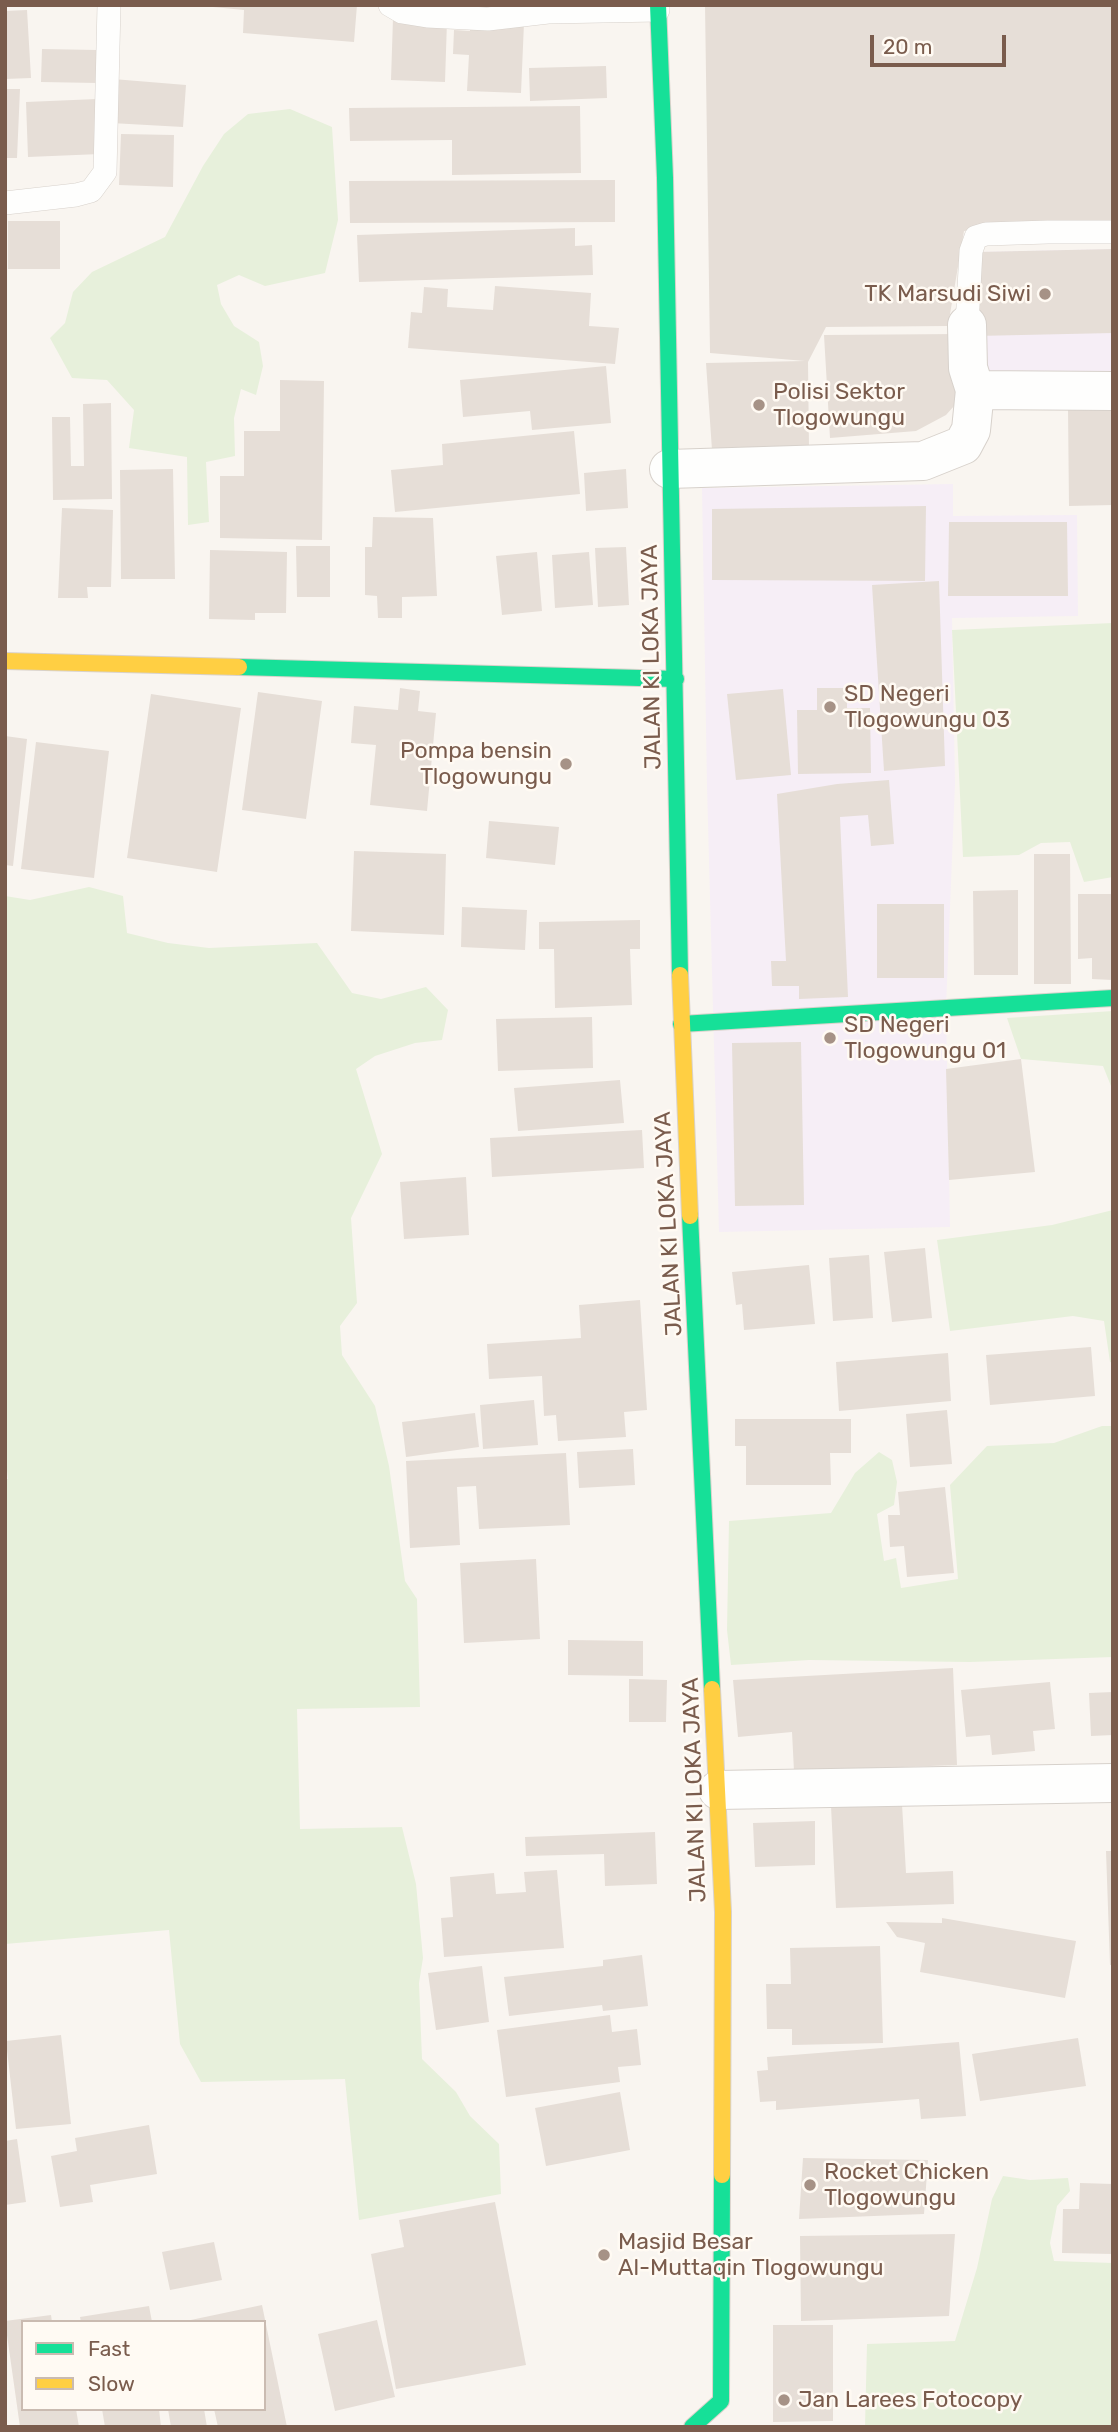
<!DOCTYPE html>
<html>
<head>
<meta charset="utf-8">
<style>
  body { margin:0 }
  #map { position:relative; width:1118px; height:2432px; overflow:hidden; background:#f9f5f0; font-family:Rubik,sans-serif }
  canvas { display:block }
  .frame { position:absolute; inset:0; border:7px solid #7a5c4d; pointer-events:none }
  .legend { position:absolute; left:21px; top:2320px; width:245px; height:91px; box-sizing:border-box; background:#fffaf3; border:2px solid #cabbb1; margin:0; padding:9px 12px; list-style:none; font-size:21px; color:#7a5c4d }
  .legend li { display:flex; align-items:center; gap:14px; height:35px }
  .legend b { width:35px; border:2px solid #cabbb1 }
  .scale { position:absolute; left:870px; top:35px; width:136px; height:32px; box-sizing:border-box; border:4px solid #7a5c4d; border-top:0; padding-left:9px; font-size:21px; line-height:24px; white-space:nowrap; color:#7a5c4d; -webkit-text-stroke:5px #fffaf3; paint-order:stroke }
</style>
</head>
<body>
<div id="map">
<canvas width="1118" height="2432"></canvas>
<div class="frame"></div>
<ul class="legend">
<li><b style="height:9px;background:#16e098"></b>Fast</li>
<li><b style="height:9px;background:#ffcf43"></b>Slow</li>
</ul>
<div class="scale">20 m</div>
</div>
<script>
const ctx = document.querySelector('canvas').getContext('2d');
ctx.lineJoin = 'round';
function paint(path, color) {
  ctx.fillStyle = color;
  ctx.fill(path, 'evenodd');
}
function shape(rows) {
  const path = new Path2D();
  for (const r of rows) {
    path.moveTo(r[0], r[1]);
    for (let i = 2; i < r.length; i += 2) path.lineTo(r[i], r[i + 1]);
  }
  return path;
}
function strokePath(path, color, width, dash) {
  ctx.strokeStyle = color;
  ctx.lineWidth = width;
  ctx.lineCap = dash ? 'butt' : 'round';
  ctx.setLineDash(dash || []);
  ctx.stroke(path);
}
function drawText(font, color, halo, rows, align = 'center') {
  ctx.font = font + ' Rubik,sans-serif';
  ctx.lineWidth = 5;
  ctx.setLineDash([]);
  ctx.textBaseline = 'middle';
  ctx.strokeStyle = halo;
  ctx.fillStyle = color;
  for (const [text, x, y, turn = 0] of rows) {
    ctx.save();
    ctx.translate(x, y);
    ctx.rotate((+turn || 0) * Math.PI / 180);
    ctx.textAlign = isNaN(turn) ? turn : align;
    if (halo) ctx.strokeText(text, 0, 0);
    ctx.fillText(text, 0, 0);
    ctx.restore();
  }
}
paint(shape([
  [1113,249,1113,373,975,376,977,252],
  [953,484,953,516,1077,515,1078,616,952,618,955,783,946,1007,950,1227,719,1232,707,786,702,488]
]), '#f6eef6');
paint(shape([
  [290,109,332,127,338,220,325,273,265,286,239,275,217,285,221,304,234,326,259,342,263,366,256,395,241,389,234,418,235,456,206,462,209,522,188,525,187,457,129,448,134,410,107,380,72,378,50,338,65,323,73,292,92,272,165,237,203,166,224,134,248,114],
  [1113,623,1113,877,1084,882,1070,842,1041,843,1019,855,963,857,952,630],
  [89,887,123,896,127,933,168,943,209,948,317,943,352,993,381,999,426,987,448,1010,442,1040,415,1043,375,1056,356,1069,382,1154,351,1218,357,1303,340,1326,342,1355,375,1406,389,1466,405,1581,417,1599,420,1707,297,1709,300,1829,402,1827,416,1884,423,1958,419,1983,422,2059,456,2092,470,2116,499,2144,501,2194,359,2220,345,2079,201,2082,180,2044,169,1930,5,1944,5,1479,8,1479,5,1454,5,896,30,900],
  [1113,1011,1113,1091,1103,1066,1021,1059,1007,1018],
  [1113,1210,1113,1363,1110,1362,1104,1321,1073,1316,950,1331,937,1240,1052,1225],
  [1102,1426,1113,1426,1113,1657,970,1662,809,1660,731,1665,727,1630,729,1521,831,1513,855,1473,879,1452,892,1460,897,1482,894,1505,877,1514,884,1561,896,1558,901,1588,958,1579,950,1485,987,1446,1054,1443],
  [1003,2176,1030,2180,1068,2178,1070,2191,1057,2206,1050,2243,1054,2261,1113,2263,1113,2427,865,2427,867,2344,955,2341,977,2268,992,2199]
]), '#e7f0db');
paint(shape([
  [213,5,357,5,354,42,243,33,244,10,213,7],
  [705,5,1113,5,1113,221,964,231,948,326,826,327,808,362,809,448,712,450,706,363,805,361,710,353],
  [27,10,31,78,5,79,5,11],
  [393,18,447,21,445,82,391,80],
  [470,20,524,23,521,93,467,91,469,55,453,54,454,30,470,31],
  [42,49,97,50,97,83,41,82],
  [606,66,607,98,530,101,529,68],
  [113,79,186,85,183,127,111,123],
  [5,89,20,89,17,158,5,158],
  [97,99,100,154,28,157,26,102],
  [580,106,581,173,452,175,452,140,350,141,349,108],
  [121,134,174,135,173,187,119,185],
  [615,180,615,222,350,223,349,181],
  [8,221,60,221,60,269,8,269],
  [575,228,575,246,592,245,593,275,359,282,357,235],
  [1113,249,1113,333,976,336,977,252],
  [495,286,591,293,589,326,619,328,615,364,408,348,411,312,422,313,424,287,448,289,447,307,493,310],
  [958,334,963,396,946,415,916,431,830,438,824,335],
  [606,366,611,423,532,430,530,411,463,417,460,380],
  [280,380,324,381,322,540,220,538,220,476,244,476,244,431,280,431],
  [111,403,112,499,53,500,52,417,70,417,71,466,84,466,83,404],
  [1113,408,1113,505,1069,506,1068,409],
  [574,431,580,494,395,512,391,470,443,465,442,444],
  [173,469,175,579,121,579,120,470],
  [626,469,628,508,586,511,584,473],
  [926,506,925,581,712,580,712,509],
  [62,508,113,510,111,587,87,587,88,598,58,598],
  [373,517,433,518,437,596,402,597,402,618,378,618,377,596,365,595,365,547,372,547],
  [949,522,1067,522,1068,596,948,596],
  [296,546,330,546,330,597,297,597],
  [626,547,629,605,598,607,595,548],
  [210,550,287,552,286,613,255,613,255,620,209,619],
  [537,552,542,611,502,615,496,556],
  [589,552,593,605,555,608,552,555],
  [939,581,945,766,884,771,872,585],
  [400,688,420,691,418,711,436,713,427,811,370,805,376,745,351,743,354,706,398,710],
  [817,688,847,688,847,708,870,708,871,773,798,774,797,710,817,710],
  [783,689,791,775,736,780,727,694],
  [258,692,322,701,306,819,242,810],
  [151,694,241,708,217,872,127,858],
  [5,736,27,739,13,866,5,865],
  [36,742,109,751,94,878,21,869],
  [889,780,894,844,871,846,868,815,840,817,848,997,799,999,799,986,772,986,771,961,786,961,777,794,837,784],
  [489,821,559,827,555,865,486,858],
  [354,851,446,854,444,935,351,931],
  [1034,854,1070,854,1071,984,1034,984],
  [1018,890,1018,975,974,975,973,891],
  [1078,894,1113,894,1112,980,1092,979,1092,958,1078,959],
  [877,904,944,904,944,978,877,978],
  [462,907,527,910,525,950,461,947],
  [640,920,640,949,630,949,632,1005,555,1008,554,949,539,949,539,922],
  [592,1017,593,1068,498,1071,496,1019],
  [801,1042,804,1205,735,1206,732,1043],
  [1021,1059,1035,1172,949,1180,946,1069],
  [620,1080,624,1123,518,1131,514,1088],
  [642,1130,644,1168,492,1177,490,1138],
  [466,1177,469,1235,404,1239,400,1182],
  [925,1248,932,1318,892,1322,884,1252],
  [869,1255,873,1318,833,1321,829,1258],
  [809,1265,815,1324,744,1330,742,1304,736,1305,732,1272],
  [640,1300,647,1410,624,1412,626,1437,558,1441,556,1415,544,1416,542,1376,489,1379,487,1344,581,1338,579,1305],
  [1091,1347,1095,1396,990,1405,986,1355],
  [948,1353,951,1401,839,1411,836,1362],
  [534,1400,538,1445,483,1449,480,1405],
  [947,1410,952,1464,910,1467,906,1414],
  [475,1413,479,1447,406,1457,402,1422],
  [735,1419,851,1419,851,1453,830,1453,831,1485,746,1485,746,1446,735,1446],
  [633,1449,635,1485,579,1488,577,1452],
  [566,1453,570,1525,479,1529,476,1486,457,1487,460,1545,410,1548,406,1461],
  [945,1487,954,1573,907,1577,904,1546,890,1547,888,1515,900,1515,898,1492],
  [536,1559,540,1639,464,1643,460,1563],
  [568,1640,643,1641,643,1676,568,1675],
  [953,1668,957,1765,794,1771,792,1732,738,1737,733,1680],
  [629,1679,667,1680,666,1722,629,1722],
  [1050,1682,1055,1729,1033,1731,1035,1751,992,1755,990,1735,966,1737,961,1690],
  [1113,1692,1113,1735,1091,1736,1089,1693],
  [902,1804,906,1873,953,1871,954,1904,836,1908,831,1806],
  [815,1821,815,1865,755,1867,753,1823],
  [655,1832,657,1884,605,1886,604,1854,526,1856,525,1837],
  [1106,1851,1113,1851,1113,1965,1110,1965],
  [557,1870,564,1948,444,1957,441,1918,453,1917,450,1877,494,1873,496,1894,526,1892,524,1872],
  [942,1918,1076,1941,1065,1998,920,1972,925,1943,897,1937,886,1922,942,1923],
  [880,1946,883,2043,792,2045,792,2029,767,2029,766,1984,791,1984,790,1948],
  [642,1955,648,2006,603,2011,602,2005,509,2016,504,1977,603,1966,603,1960],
  [482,1966,489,2022,436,2030,428,1973],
  [610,2015,612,2032,637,2029,641,2065,618,2067,620,2082,506,2097,497,2030],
  [61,2035,71,2124,16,2129,6,2041],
  [1078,2038,1086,2086,980,2101,972,2054],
  [959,2042,966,2116,921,2119,919,2099,776,2110,776,2101,760,2102,757,2071,768,2070,767,2057],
  [620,2092,630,2150,546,2166,535,2108],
  [149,2125,157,2174,90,2185,93,2202,60,2207,51,2156,77,2151,75,2138],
  [17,2139,26,2202,5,2205,5,2141],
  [803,2158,928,2160,924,2214,799,2219],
  [1080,2183,1113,2184,1113,2254,1062,2253,1063,2209,1079,2209],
  [495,2202,526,2365,396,2389,371,2254,404,2247,399,2220],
  [955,2234,949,2316,801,2321,800,2236],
  [214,2242,222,2280,170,2290,162,2252],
  [262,2305,287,2427,218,2427,214,2409,264,2409,264,2322,186,2321],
  [149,2306,152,2322,81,2322,80,2317],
  [51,2315,52,2322,23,2322,23,2409,76,2409,79,2427,20,2427,5,2321],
  [377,2320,395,2397,335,2411,318,2334],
  [773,2325,833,2325,833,2421,773,2422],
  [102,2409,159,2409,161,2427,105,2427],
  [168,2409,204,2409,207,2427,171,2427]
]), '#e6ded7');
const lane = shape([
  [390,5,402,12,427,16,488,19,548,12,658,10],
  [5,203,76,195,91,191,105,172,109,5],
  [967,325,971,251,976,237,986,234,1048,232,1113,232]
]);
const street = shape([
  [975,390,1113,391],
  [669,469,923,461,963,445,971,430,975,390,968,368,967,325],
  [718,1790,1113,1783]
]);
const fast = shape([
  [658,5,665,178,680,975],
  [239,667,676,679],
  [681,1024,1113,998],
  [690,1216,712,1689],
  [692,2427,721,2401,722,2175]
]);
const slow = shape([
  [5,661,239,667],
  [680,975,690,1216],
  [712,1689,723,1912,722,2175]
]);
strokePath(lane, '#d7d1cb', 24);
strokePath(street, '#d7d1cb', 40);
strokePath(fast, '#d9d2cb', 18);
strokePath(slow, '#d9d2cb', 18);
strokePath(lane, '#fefefd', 23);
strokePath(street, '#fefefd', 38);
strokePath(fast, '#16e098', 16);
strokePath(slow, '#ffcf43', 16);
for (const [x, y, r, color] of [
  [1045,294,7,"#a69286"],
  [759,405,7,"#a69286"],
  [830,707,7,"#a69286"],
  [566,764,7,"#a69286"],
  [830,1038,7,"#a69286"],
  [810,2185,7,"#a69286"],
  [604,2255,7,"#a69286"],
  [784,2400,7,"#a69286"]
]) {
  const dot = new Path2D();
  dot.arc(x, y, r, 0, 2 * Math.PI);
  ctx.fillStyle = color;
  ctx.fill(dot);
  strokePath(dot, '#fffaf3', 2.5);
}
drawText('23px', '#7a5c4d', '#fffaf3', [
  ["TK Marsudi Siwi",1031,294,"right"],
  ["Polisi Sektor",773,392],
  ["Tlogowungu",773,418],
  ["SD Negeri",844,694],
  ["Tlogowungu 03",844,720],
  ["Pompa bensin",552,751,"right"],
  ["Tlogowungu",552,777,"right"],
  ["SD Negeri",844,1025],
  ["Tlogowungu 01",844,1051],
  ["Rocket Chicken",824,2172],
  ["Tlogowungu",824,2198],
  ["Masjid Besar",618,2242],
  ["Al-Muttaqin Tlogowungu",618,2268],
  ["Jan Larees Fotocopy",798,2400]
], 'left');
drawText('23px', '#7a5c4d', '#fffaf3', [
  ["JALAN KI LOKA JAYA",652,657,-91],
  ["JALAN KI LOKA JAYA",669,1224,-93],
  ["JALAN KI LOKA JAYA",695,1790,-92]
]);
</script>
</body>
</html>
